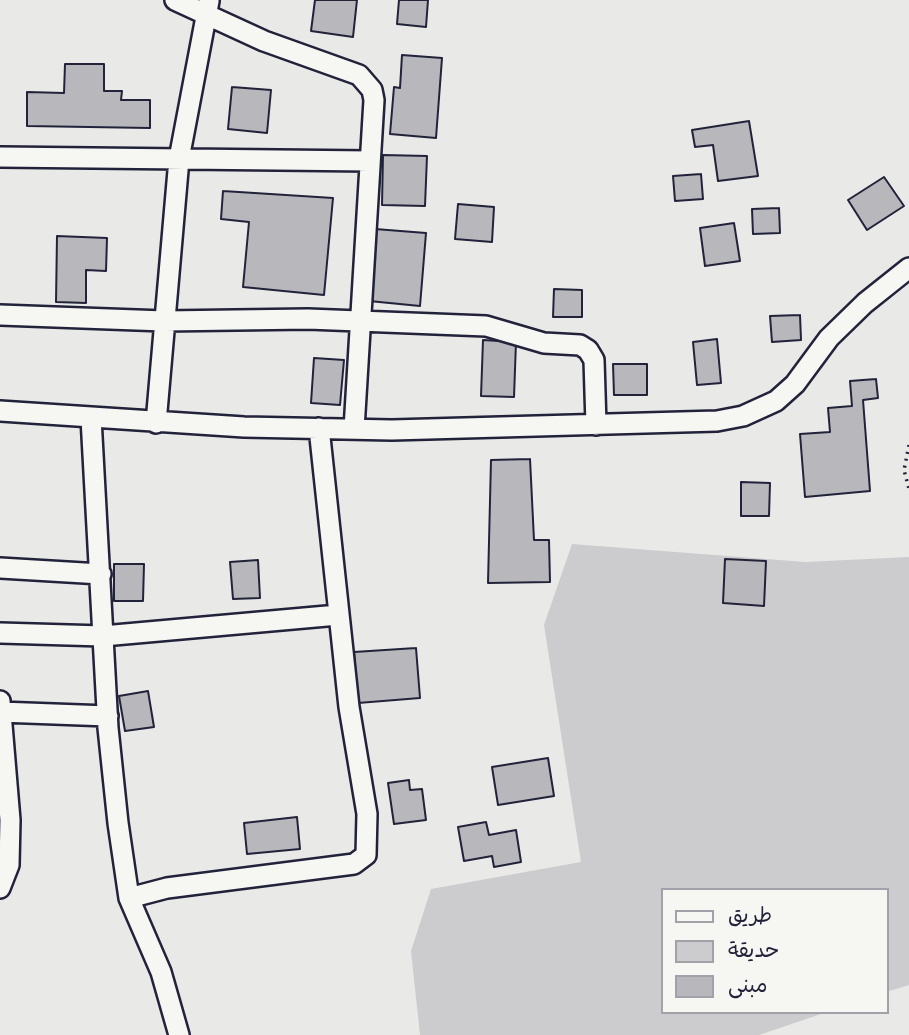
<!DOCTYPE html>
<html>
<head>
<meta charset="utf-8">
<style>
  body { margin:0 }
  #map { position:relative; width:909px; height:1035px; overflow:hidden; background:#e9e9e7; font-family:Pangolin,"Playpen Sans Arabic",sans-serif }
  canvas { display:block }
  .legend { position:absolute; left:661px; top:888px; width:228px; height:126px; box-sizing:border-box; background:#f6f6f2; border:2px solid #a1a1a9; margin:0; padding:9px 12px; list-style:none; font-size:21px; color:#22223b }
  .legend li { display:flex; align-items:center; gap:14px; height:35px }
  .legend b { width:35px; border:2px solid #a1a1a9 }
</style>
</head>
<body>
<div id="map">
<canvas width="909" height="1035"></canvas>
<ul class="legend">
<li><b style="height:9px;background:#f6f6f2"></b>طريق</li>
<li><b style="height:19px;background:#ccccce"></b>حديقة</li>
<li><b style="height:19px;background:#b8b8bc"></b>مبنى</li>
</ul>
</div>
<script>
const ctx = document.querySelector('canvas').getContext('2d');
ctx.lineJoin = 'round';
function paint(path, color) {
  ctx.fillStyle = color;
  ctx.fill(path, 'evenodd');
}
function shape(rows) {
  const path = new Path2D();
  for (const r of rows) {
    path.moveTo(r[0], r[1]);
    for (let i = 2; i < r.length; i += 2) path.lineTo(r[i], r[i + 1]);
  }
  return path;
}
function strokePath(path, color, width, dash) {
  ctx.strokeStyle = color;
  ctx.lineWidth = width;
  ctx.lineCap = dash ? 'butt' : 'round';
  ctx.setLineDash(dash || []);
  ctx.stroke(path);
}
paint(shape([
  [572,544,805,562,909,557,909,985,886,992,886,890,662,890,662,1012,827,1012,759,1035,420,1035,411,951,431,889,581,862,544,625]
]), '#ccccce');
const building = shape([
  [315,0,357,0,353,37,311,31,315,0],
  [399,0,428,0,426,27,397,24,399,0],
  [402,55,442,58,436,138,390,134,394,87,400,88,402,55],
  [65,64,104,64,104,91,122,91,121,100,150,100,150,128,27,126,27,92,64,93,65,64],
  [232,87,271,90,267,133,228,129,232,87],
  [749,121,758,176,718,181,713,145,695,147,692,130,749,121],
  [383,155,427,156,425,206,382,205,383,155],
  [701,174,703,199,675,201,673,176,701,174],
  [884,177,904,206,867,230,848,200,884,177],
  [223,191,333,198,324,295,243,287,249,222,221,219,223,191],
  [458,204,494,207,492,242,455,239,458,204],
  [779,208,780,233,753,234,752,209,779,208],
  [734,223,740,261,705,266,700,228,734,223],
  [375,229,426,233,420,306,369,301,375,229],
  [57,236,107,238,106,271,86,270,86,303,56,302,57,236],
  [554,289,582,290,582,317,553,317,554,289],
  [800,315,801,340,772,342,770,316,800,315],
  [717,339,721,383,697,385,693,342,717,339],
  [483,340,516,342,514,397,481,396,483,340],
  [314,358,344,360,340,405,311,403,314,358],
  [613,364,647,364,647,395,614,395,613,364],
  [876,379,878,398,863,400,870,491,805,497,800,434,830,432,828,408,852,406,850,381,876,379],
  [530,459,534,540,549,540,550,582,488,583,491,460,530,459],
  [741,482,770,483,769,516,741,516,741,482],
  [725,559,766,561,764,606,723,603,725,559],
  [258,560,260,598,233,599,230,562,258,560],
  [114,564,144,564,143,601,114,601,114,564],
  [416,648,420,698,358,703,354,652,416,648],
  [148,691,154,727,125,731,119,696,148,691],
  [548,758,554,796,498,805,492,767,548,758],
  [409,780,410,790,422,789,426,820,394,824,388,783,409,780],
  [297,817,300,849,247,854,244,823,297,817],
  [486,822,489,835,516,830,521,862,494,867,492,856,464,861,458,827,486,822]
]);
paint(building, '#b8b8bc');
strokePath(building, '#22223b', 2);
const street = shape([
  [175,0,264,41,359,75,372,90,374,100,354,429],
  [0,157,370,161],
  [0,315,164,321,308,319,486,326,544,343,580,345,588,350,594,360,596,425],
  [0,411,244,427,392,430,717,421,743,416,776,401,795,384,829,338,865,303,909,268],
  [91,418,108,728,118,823,129,898,161,972,179,1035],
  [156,423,179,159,209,1],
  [0,568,101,574],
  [0,633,103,636,338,615],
  [0,701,10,820,9,865,0,888],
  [0,712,108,716],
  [129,898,167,888,354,864,366,855,367,814,349,707,319,428]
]);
strokePath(street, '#22223b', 24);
strokePath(shape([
  [909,445,904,470,909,489]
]), '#22223b', 3.5, [2, 5]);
strokePath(street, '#f6f6f2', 19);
</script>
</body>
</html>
